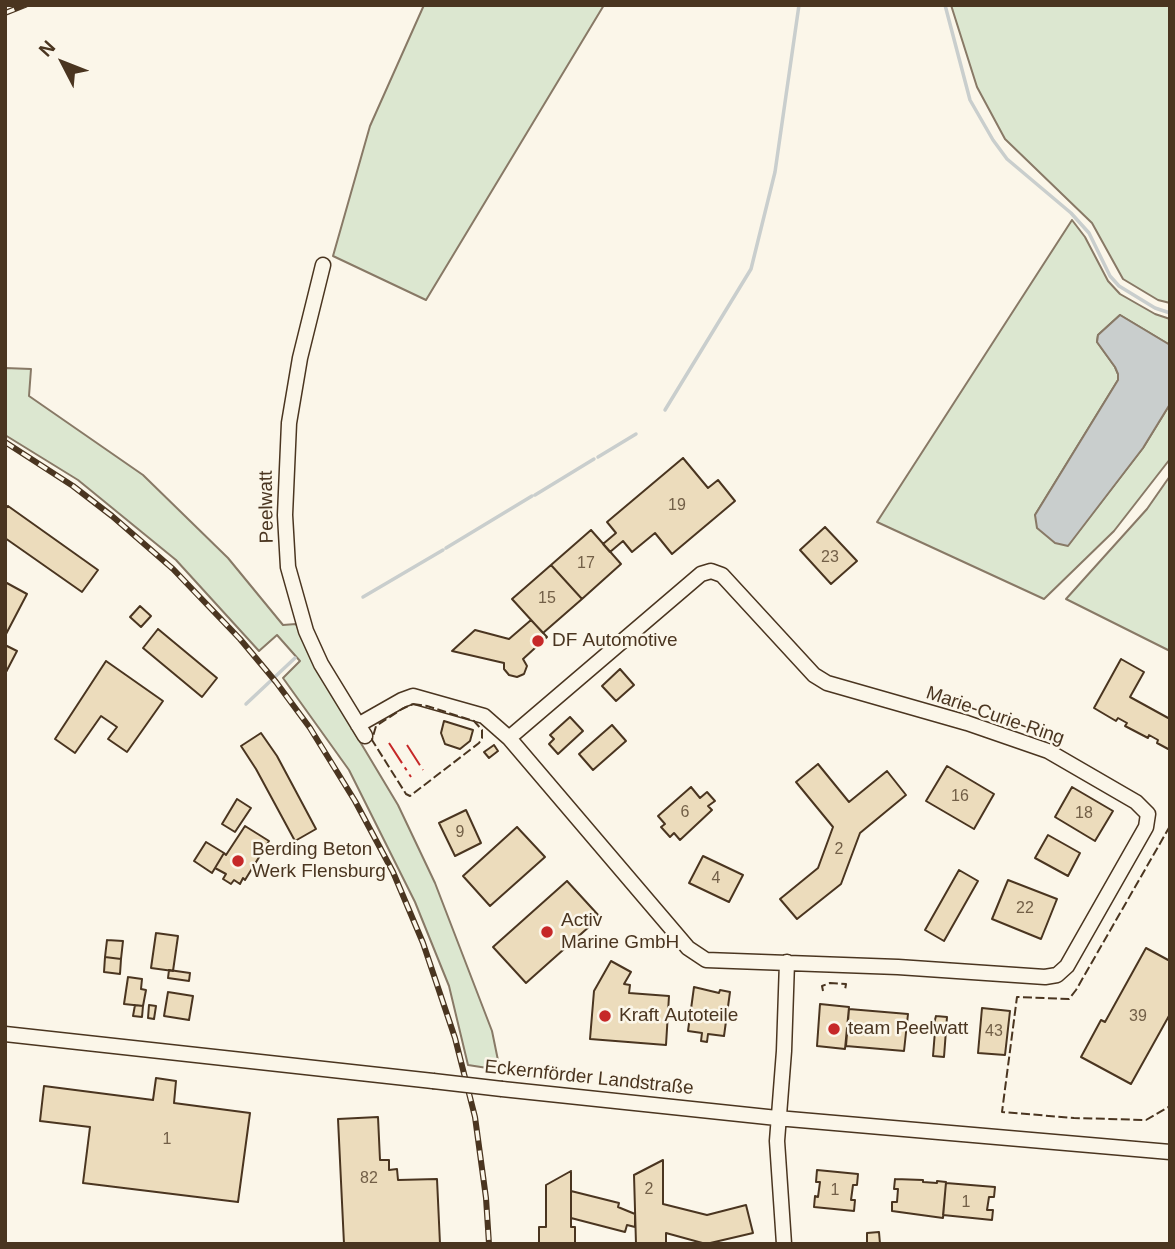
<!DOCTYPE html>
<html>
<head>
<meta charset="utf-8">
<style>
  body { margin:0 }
  #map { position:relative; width:1175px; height:1249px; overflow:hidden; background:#fbf6e9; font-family:Arial,sans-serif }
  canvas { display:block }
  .frame { position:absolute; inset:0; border:7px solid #4a3520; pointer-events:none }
  .north { position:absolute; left:28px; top:28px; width:70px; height:70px; -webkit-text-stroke:5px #fbf6e9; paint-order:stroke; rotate:312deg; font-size:19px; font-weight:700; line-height:28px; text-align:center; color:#4a3520 }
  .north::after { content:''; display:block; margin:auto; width:24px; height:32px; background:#4a3520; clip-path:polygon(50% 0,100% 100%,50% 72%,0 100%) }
</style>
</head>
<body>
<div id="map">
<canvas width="1175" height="1249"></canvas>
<div class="frame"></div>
<div class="north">N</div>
</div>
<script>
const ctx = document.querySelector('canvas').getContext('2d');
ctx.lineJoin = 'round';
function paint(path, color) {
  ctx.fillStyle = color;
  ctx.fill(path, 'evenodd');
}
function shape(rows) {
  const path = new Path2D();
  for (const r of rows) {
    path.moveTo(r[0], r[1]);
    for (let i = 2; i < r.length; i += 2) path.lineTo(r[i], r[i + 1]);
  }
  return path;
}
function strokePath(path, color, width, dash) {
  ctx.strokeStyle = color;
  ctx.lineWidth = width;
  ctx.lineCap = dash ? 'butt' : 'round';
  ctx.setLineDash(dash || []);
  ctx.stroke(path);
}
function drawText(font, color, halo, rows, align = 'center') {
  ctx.font = font + ' Arial,sans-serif';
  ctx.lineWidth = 5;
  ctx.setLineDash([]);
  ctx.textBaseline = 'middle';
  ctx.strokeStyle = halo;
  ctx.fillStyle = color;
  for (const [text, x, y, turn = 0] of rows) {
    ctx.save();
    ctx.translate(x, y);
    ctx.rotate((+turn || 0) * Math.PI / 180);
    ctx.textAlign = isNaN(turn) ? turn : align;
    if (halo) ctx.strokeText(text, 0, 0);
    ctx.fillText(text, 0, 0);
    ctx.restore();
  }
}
const green = shape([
  [424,5,604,5,426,300,333,256,370,126,424,5],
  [951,5,1170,5,1170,303,1158,300,1123,279,1092,223,1005,139,977,87,951,5],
  [1072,220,1085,237,1108,281,1120,294,1155,314,1170,319,1170,345,1120,315,1098,335,1097,342,1115,367,1118,374,1118,380,1035,515,1068,545,1143,448,1170,404,1170,459,1114,531,1044,599,877,522,1072,220],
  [5,368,31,369,29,396,143,475,228,558,283,625,296,624,326,685,398,805,435,883,492,1031,500,1070,468,1065,449,986,415,902,349,770,283,678,300,661,277,635,259,651,176,560,78,480,5,435,5,368],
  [1170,476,1170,651,1066,599,1147,509,1170,476]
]);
paint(green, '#dce7d0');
strokePath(green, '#887966', 2);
const water = shape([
  [1120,315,1170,345,1170,404,1143,448,1068,546,1055,543,1037,528,1035,515,1118,380,1118,374,1115,367,1097,342,1098,335,1120,315]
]);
paint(water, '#c9cecd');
strokePath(water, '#887966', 2);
strokePath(shape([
  [945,5,970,100,993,140,1007,159,1071,213,1089,233,1110,276,1119,286,1155,308,1170,313],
  [665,410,751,269,775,172,799,5],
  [598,457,636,434],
  [535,495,594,459],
  [446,548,532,496],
  [363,597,443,550],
  [246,704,295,658]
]), '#c9cecd', 3.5);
const building = shape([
  [683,458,708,488,718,480,735,501,672,554,655,533,632,552,623,541,610,552,603,544,616,533,607,522,683,458],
  [8,506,98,570,82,592,5,538,5,509,8,506],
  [825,527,857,561,831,584,800,550,825,527],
  [591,530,621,564,582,599,551,565,591,530],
  [551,565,582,599,543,633,512,599,551,565],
  [5,582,27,594,5,636,5,582],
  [140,606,151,616,141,627,130,617,140,606],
  [531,620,547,637,523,659,527,666,524,674,517,677,509,675,504,669,504,663,452,651,475,630,509,639,531,620],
  [158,629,217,678,202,697,143,648,158,629],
  [5,645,17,651,5,674,5,645],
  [1121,659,1144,672,1130,697,1170,719,1170,750,1157,743,1158,740,1149,735,1148,738,1125,726,1127,723,1118,718,1116,721,1094,708,1121,659],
  [106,661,163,701,127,752,108,739,117,727,101,716,75,753,55,739,106,661],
  [620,669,634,685,616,701,602,686,620,669],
  [570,717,583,731,558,754,549,744,554,739,550,735,570,717],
  [444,721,473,730,470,741,460,749,445,744,441,733,444,721],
  [612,725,626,741,593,770,579,754,612,725],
  [261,733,277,756,316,829,295,841,256,769,241,746,261,733],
  [494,745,498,751,489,758,484,752,494,745],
  [818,764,849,802,887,771,906,795,860,833,841,884,797,919,780,899,818,868,833,827,796,782,818,764],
  [947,766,994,794,974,829,926,801,947,766],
  [691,787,700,798,707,792,715,801,708,806,712,810,680,840,674,833,670,837,661,827,665,824,658,816,691,787],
  [1072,787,1113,811,1095,841,1055,817,1072,787],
  [237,799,251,808,235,832,222,824,237,799],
  [466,810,481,843,455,856,439,823,466,810],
  [245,826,269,841,245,880,243,878,240,884,234,880,231,884,223,879,226,874,215,868,224,853,226,855,245,826],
  [517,827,545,857,490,906,463,876,517,827],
  [1048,835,1080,853,1068,876,1035,858,1048,835],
  [206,842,224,853,212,873,194,861,206,842],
  [703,856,743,875,729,902,689,883,703,856],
  [959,870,978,881,944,941,925,930,959,870],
  [1008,880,1057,899,1041,939,992,919,1008,880],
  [567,881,600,917,526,983,493,947,567,881],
  [156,933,178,936,173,971,151,968,156,933],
  [107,940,123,941,121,959,105,957,107,940],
  [1146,948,1170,961,1170,1014,1131,1084,1081,1057,1101,1020,1105,1022,1146,948],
  [105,957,121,959,120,974,104,972,105,957],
  [611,961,631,972,624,984,630,985,629,993,669,996,666,1045,590,1039,594,991,611,961],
  [169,970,190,973,189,981,168,978,169,970],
  [128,977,142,979,141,989,146,990,143,1006,124,1004,128,977],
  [694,987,719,993,720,990,730,992,724,1036,708,1034,707,1042,701,1041,702,1033,688,1031,694,987],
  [168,992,193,996,189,1020,164,1016,168,992],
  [820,1004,849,1007,845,1049,817,1046,820,1004],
  [135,1005,143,1006,142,1017,133,1016,135,1005],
  [149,1005,156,1006,154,1019,148,1018,149,1005],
  [982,1008,1010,1011,1005,1055,978,1053,982,1008],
  [849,1009,908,1014,904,1051,846,1046,849,1009],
  [936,1016,947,1017,944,1057,933,1056,935,1031,932,1031,936,1016],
  [156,1078,176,1081,174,1103,250,1113,238,1202,83,1183,90,1127,40,1121,44,1086,153,1100,156,1078],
  [378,1117,380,1160,389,1160,389,1170,397,1169,398,1180,437,1179,440,1244,344,1244,338,1119,378,1117],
  [663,1160,663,1204,707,1215,746,1205,753,1233,706,1244,666,1233,666,1244,636,1244,634,1175,663,1160],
  [817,1170,858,1174,857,1185,853,1185,851,1200,855,1200,854,1211,814,1207,815,1196,818,1197,820,1182,816,1182,817,1170],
  [571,1171,571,1227,575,1227,575,1244,539,1244,539,1227,546,1227,546,1185,571,1171],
  [895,1179,923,1180,923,1182,937,1183,937,1181,946,1182,943,1218,892,1211,892,1202,897,1202,898,1189,894,1189,895,1179],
  [946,1183,995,1187,994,1197,989,1197,987,1210,993,1210,992,1220,943,1215,946,1183],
  [571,1191,619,1203,618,1207,635,1214,635,1227,627,1225,625,1232,571,1218,571,1191],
  [879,1232,880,1244,867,1244,867,1233,879,1232]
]);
paint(building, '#ecdcbc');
strokePath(building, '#4a3520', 2);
const minor = shape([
  [323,265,300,358,289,423,285,515,288,567,306,631,321,664,365,736],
  [358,725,402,700,413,696,484,716,509,738,688,948,706,960,898,967,1045,977,1057,975,1067,966,1146,827,1148,814,1136,802,1048,751,967,723,827,683,814,675,722,575,711,571,701,574,509,738],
  [5,1034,433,1081],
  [502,1089,777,1118,1170,1152],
  [784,1244,777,1141,784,1051,787,962]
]);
strokePath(minor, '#4a3520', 17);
strokePath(minor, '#fbf6e9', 14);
const rail = shape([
  [5,13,25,5],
  [5,442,73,486,112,516,173,569,240,639,276,682,310,728,355,801,393,872,423,943,455,1038,475,1117,486,1198,489,1244]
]);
strokePath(rail, '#4a3520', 6);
strokePath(rail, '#fbf6e9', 3.5, [10]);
const minorBridge = shape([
  [433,1081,502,1089]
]);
strokePath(minorBridge, '#4a3520', 17, []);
strokePath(minorBridge, '#fbf6e9', 14);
strokePath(shape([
  [413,704,427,706,474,721,482,730,482,738,479,743,410,796,406,794,372,740,376,726,402,709,413,704],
  [1170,826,1076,990,1069,999,1017,997,1002,1112,1074,1118,1146,1120,1170,1106],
  [823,991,822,986,830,983,846,984,845,990]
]), '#4a3520', 2, [9, 3.5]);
strokePath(shape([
  [389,743,411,777],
  [407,745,423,770]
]), '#c62828', 2, [24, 5, 3.5, 5]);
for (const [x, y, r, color] of [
  [538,641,7,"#c62828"],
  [238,861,7,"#c62828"],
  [547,932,7,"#c62828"],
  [605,1016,7,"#c62828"],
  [834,1029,7,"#c62828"]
]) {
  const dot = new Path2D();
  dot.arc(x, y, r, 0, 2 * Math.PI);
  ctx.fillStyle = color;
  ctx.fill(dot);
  strokePath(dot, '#fbf6e9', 2.5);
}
drawText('16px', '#725f47', null, [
  ["19",677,506],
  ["23",830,558],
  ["17",586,564],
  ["15",547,599],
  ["16",960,797],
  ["6",685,813],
  ["18",1084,814],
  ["9",460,833],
  ["2",839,850],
  ["4",716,879],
  ["22",1025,909],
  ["39",1138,1017],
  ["43",994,1032],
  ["1",167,1140],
  ["82",369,1179],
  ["2",649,1190],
  ["1",835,1191],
  ["1",966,1203]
]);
drawText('19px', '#4a3520', '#fbf6e9', [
  ["Peelwatt",267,507,-91],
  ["Marie-Curie-Ring",995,716,19],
  ["Eckernförder Landstraße",589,1078,6]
]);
drawText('19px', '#4a3520', '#fbf6e9', [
  ["DF Automotive",552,641],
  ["Berding Beton",252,850],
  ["Werk Flensburg",252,872],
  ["Activ",561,921],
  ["Marine GmbH",561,943],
  ["Kraft Autoteile",619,1016],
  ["team Peelwatt",848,1029]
], 'left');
</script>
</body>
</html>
